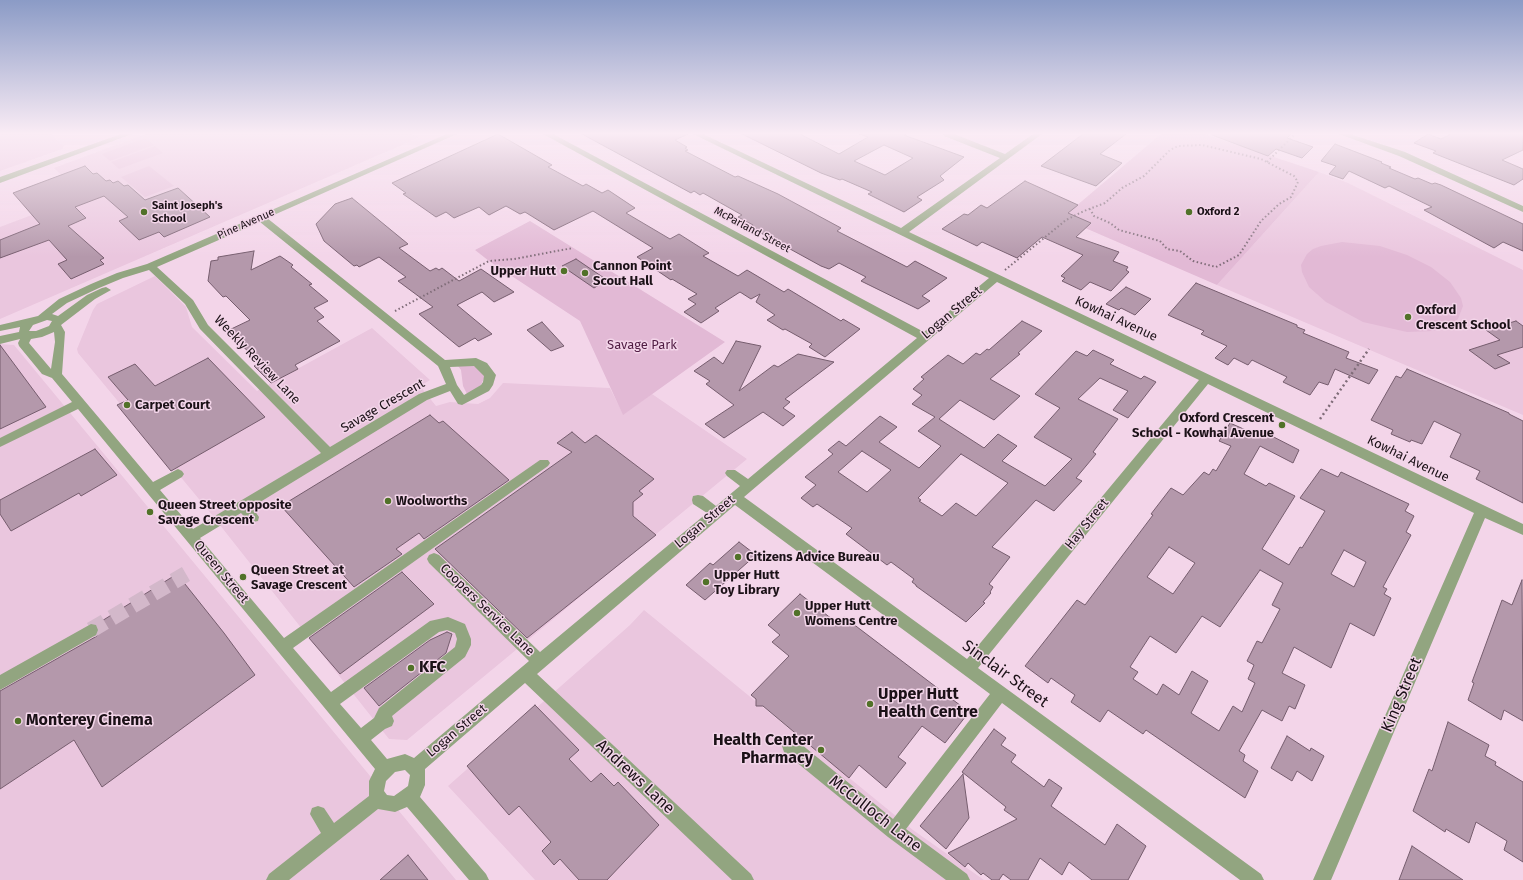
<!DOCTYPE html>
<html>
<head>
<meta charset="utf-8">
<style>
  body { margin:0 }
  canvas { display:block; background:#f3d5e9 }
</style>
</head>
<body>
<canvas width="1523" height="880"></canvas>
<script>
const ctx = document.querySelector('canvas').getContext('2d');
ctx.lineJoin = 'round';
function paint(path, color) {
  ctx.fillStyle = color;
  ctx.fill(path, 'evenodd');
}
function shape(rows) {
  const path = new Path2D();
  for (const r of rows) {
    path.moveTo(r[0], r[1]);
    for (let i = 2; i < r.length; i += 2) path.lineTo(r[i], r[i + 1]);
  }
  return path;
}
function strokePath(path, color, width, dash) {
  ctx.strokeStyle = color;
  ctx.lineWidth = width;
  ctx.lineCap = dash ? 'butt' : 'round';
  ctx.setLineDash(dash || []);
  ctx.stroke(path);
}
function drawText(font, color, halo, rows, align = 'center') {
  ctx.font = font + ' "Fira Sans",sans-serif';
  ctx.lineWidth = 3;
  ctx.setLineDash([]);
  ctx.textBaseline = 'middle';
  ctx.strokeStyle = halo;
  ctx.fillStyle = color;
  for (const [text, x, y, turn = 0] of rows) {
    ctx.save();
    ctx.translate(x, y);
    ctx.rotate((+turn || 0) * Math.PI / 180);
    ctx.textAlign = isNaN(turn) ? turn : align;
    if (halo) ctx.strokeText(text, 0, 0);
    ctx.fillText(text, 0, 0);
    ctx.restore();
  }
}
paint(shape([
  [0,134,51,134,64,146,62,149,0,171],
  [146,134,412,134,418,138,0,319,0,227,82,196,54,168],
  [1319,172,1348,183,1523,270,1523,415,1217,285],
  [155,276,186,307,192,327,257,391,372,328,430,380,420,386,436,406,450,402,478,404,490,398,503,383,610,388,623,414,652,394,747,459,407,740,389,739,208,510,78,353,77,349,93,310,97,304],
  [0,344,14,345,456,880,0,880],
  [644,610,913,830,984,880,535,880,448,786,630,625]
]), '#eac6de');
paint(shape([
  [1161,134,1205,134,1319,172,1217,285,1062,218],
  [145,138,154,145,110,161,102,154],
  [155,146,163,153,119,169,111,162],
  [149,166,174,186,145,197,121,177],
  [530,221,725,342,623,415,580,321,489,261,475,250],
  [1342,242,1380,246,1407,255,1431,267,1450,282,1461,298,1463,306,1458,319,1452,324,1433,331,1407,332,1363,322,1326,302,1309,287,1302,272,1301,265,1307,254,1313,249,1321,246],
  [461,365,476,366,485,376,480,387,467,394,463,386,461,370,458,366]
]), '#e2b9d5');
const building = shape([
  [498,134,552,165,548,167,583,186,586,184,602,193,608,190,635,208,626,213,670,239,679,234,709,253,703,256,738,276,747,270,784,292,788,289,841,321,843,319,860,329,825,357,809,347,812,344,785,329,783,330,767,320,775,315,756,302,760,294,751,299,740,292,715,308,719,311,701,323,684,312,696,304,688,299,697,294,672,279,671,280,637,257,653,248,593,211,554,230,525,212,520,214,506,206,489,215,479,207,454,218,446,212,436,217,403,194,406,193,392,183,498,134],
  [582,134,688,134,675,140,687,147,685,148,688,150,685,151,735,177,738,176,778,194,841,228,837,231,907,267,915,261,947,278,922,296,930,301,918,309,861,281,866,277,839,263,829,269,821,266,750,227,753,225,738,217,742,215,703,193,700,195,694,191,691,193,582,134],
  [742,134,800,134,839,154,868,137,859,134,906,134,904,135,964,157,940,176,944,180,917,197,922,200,904,212,868,194,872,192,842,179,840,180,821,173,742,134],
  [884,145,913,158,885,175,854,161,884,145],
  [1083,134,1126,134,1100,154,1122,163,1096,186,1041,166,1083,134],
  [1212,134,1291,134,1287,138,1313,147,1302,158,1276,149,1268,156,1212,135,1212,134],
  [1428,134,1441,139,1451,134,1523,134,1523,150,1502,160,1523,169,1523,179,1514,185,1433,153,1436,151,1414,143,1428,134],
  [1335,144,1382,162,1381,163,1391,167,1389,168,1415,179,1418,178,1432,184,1435,183,1441,185,1523,224,1523,251,1503,242,1494,248,1424,210,1432,207,1389,186,1385,188,1349,171,1343,179,1329,174,1336,166,1321,161,1335,144],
  [85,166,93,174,97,173,106,181,110,180,113,183,118,181,124,186,128,185,145,200,178,188,210,217,164,237,159,232,139,240,119,221,128,217,104,196,75,207,86,218,68,226,104,258,100,260,104,264,71,279,58,264,67,260,49,240,0,258,0,240,40,224,13,193,85,166],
  [1025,181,1078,205,1068,213,1091,223,1076,237,1119,252,1113,261,1128,267,1126,270,1129,272,1111,291,1090,282,1081,290,1062,281,1065,278,1061,276,1083,255,1042,237,1017,258,982,242,977,246,942,229,964,214,968,215,981,205,987,208,1025,181],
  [352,198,408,244,399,248,430,271,436,268,439,270,442,268,459,281,481,269,514,292,494,302,482,292,457,305,492,334,478,341,475,338,459,347,419,314,433,307,398,281,406,277,379,257,359,267,357,265,354,266,324,241,316,224,335,204,352,198],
  [254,251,251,270,280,256,293,265,291,267,312,284,309,285,328,301,314,308,324,317,317,321,340,341,295,365,298,369,271,383,254,366,260,363,227,331,250,320,226,296,223,297,208,281,211,261,218,260,218,257,254,251],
  [576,259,607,280,594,288,562,266,576,259],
  [1196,283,1297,325,1297,327,1305,330,1303,333,1349,352,1346,358,1378,370,1369,384,1335,369,1328,385,1319,382,1310,395,1283,382,1287,377,1252,360,1248,365,1234,358,1228,365,1215,358,1227,346,1201,334,1204,331,1168,315,1196,283],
  [1126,287,1151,299,1135,315,1121,308,1119,310,1106,304,1126,287],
  [1022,321,1042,331,1018,353,1020,354,990,379,1020,396,994,420,960,400,939,419,984,448,998,434,1017,446,1002,461,1045,486,1072,459,1034,437,1060,408,1035,394,1076,351,1087,356,1093,350,1114,360,1110,364,1141,379,1144,376,1156,382,1128,418,1113,410,1128,391,1100,378,1078,399,1118,419,1093,452,1096,454,1076,478,1082,481,1054,511,1036,500,992,547,1010,557,989,584,993,587,990,592,991,593,983,602,985,603,966,622,916,586,916,585,912,582,914,579,891,562,887,565,846,534,852,528,817,504,813,507,801,498,816,485,805,477,833,454,828,450,839,441,846,446,880,416,897,427,879,442,919,468,941,446,918,431,935,417,912,404,922,395,913,389,924,379,921,377,948,355,963,364,976,353,980,355,987,349,989,350,1022,321],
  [862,451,891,470,867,492,838,472,862,451],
  [961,454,1008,483,976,516,956,503,942,516,919,501,921,500,918,498,961,454],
  [1516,321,1523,326,1523,347,1497,355,1510,363,1495,369,1469,350,1500,340,1486,330,1516,321],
  [542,322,564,346,551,351,527,330,542,322],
  [736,341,761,346,739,391,774,365,778,367,798,354,834,362,785,399,790,402,783,408,795,416,783,426,763,412,724,438,705,424,734,405,706,384,710,381,694,371,714,357,723,364,736,341],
  [0,345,46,407,0,429,0,345],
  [208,358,265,417,171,471,117,405,128,400,108,377,135,364,155,386,208,358],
  [1407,369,1509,413,1509,414,1523,421,1523,503,1476,479,1480,471,1450,457,1461,434,1434,421,1422,444,1411,440,1410,442,1391,434,1393,430,1371,420,1396,376,1401,378,1407,369],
  [430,415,439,423,443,421,509,480,424,539,419,533,396,549,402,554,354,587,281,506,430,415],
  [1230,423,1257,435,1260,430,1299,450,1293,463,1260,446,1244,474,1266,486,1269,483,1295,496,1262,549,1289,565,1300,547,1302,548,1325,511,1300,498,1321,469,1338,477,1341,472,1409,504,1405,511,1414,516,1406,532,1411,535,1383,587,1387,589,1384,594,1391,598,1374,636,1350,623,1331,668,1294,647,1282,673,1305,685,1295,709,1289,706,1282,721,1262,710,1239,751,1245,755,1243,761,1258,771,1245,798,1146,730,1143,734,1108,710,1100,722,1071,702,1075,695,1051,678,1048,683,1025,666,1077,600,1085,605,1153,515,1151,514,1171,488,1183,495,1204,472,1209,475,1213,469,1216,471,1231,446,1219,441,1230,423],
  [1169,547,1195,563,1173,594,1147,577,1169,547],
  [1344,550,1366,562,1354,587,1331,574,1344,550],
  [1260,570,1283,583,1272,605,1280,609,1262,643,1257,641,1247,661,1254,665,1248,679,1255,683,1242,712,1233,706,1219,731,1191,713,1208,681,1192,671,1179,695,1163,684,1157,695,1133,679,1138,672,1130,667,1150,636,1176,653,1202,616,1220,627,1260,570],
  [572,432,585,443,596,435,654,479,639,491,643,494,633,502,633,516,656,535,527,638,435,549,572,452,557,443,572,432],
  [95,449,117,475,81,496,79,493,11,531,0,514,0,500,95,449],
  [739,542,756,555,705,600,686,585,710,563,713,565,739,542],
  [402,572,434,604,340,674,309,638,402,572],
  [177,574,224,633,255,675,102,787,74,740,0,789,0,691,97,636,99,629,97,624,177,574],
  [1522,580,1523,721,1504,710,1501,720,1468,700,1474,683,1472,682,1502,600,1512,605,1522,580],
  [800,594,837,623,844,617,969,712,945,743,922,726,898,757,906,763,886,788,859,765,849,778,763,706,756,706,756,699,751,695,789,656,772,642,780,635,768,625,800,594],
  [447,632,452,634,446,653,379,706,364,688,430,640,447,632],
  [535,705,579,750,569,759,591,782,601,773,614,786,618,782,659,825,607,880,579,880,560,859,554,865,542,851,551,842,519,806,509,815,467,766,535,705],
  [1448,722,1489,745,1485,756,1496,762,1495,765,1523,782,1523,862,1504,850,1507,841,1476,822,1469,843,1446,829,1445,832,1413,811,1429,769,1432,771,1448,722],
  [994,729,1006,738,1001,745,1016,755,1011,762,1044,787,1049,779,1062,788,1051,806,1105,845,1117,824,1146,846,1128,880,1092,880,1069,862,1062,875,1040,858,1028,880,1011,880,1003,874,999,880,992,880,983,873,981,875,968,863,965,867,948,853,1017,819,1004,810,1006,807,962,772,994,729],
  [1287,736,1310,751,1311,748,1324,756,1312,781,1297,771,1292,781,1271,768,1287,736],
  [963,774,969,818,946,849,920,826,963,774],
  [1412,846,1463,880,1399,880,1412,846],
  [408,855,428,880,380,880,408,855]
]);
paint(building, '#b498ab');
strokePath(building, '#765d6e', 1);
strokePath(shape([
  [91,630,186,574]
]), '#d3b8ca', 16, [16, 8]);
strokePath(shape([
  [1267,162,1295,134],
  [1005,270,1066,220,1084,211,1105,203,1122,188,1144,176,1170,150,1178,146,1202,145,1261,159,1294,176,1298,182,1291,197,1279,204,1261,221,1239,255,1216,267,1193,261,1180,251,1167,249,1160,241,1119,230,1110,223,1094,216,1090,209],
  [395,311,489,261,514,259,573,248]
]), '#7f6c78', 2, [1.5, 2.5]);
strokePath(shape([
  [1320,419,1369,349]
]), '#7f6c78', 2.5, [2, 3]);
paint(shape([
  [121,134,132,134,0,183,0,177,121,134],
  [447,134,457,134,267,218,445,360,476,358,487,363,496,375,493,385,489,391,462,405,458,404,450,391,427,400,252,507,259,517,258,521,253,522,248,521,241,513,200,538,284,638,540,460,548,460,550,463,548,466,293,648,331,692,430,621,448,617,465,624,471,639,471,645,465,657,392,716,394,721,392,726,385,729,371,740,387,759,405,754,414,758,529,661,429,563,427,559,429,555,434,553,439,555,540,652,707,513,693,504,692,500,693,496,698,495,703,496,716,506,740,486,727,476,725,473,727,470,735,470,748,479,917,338,543,134,553,134,924,332,989,278,693,134,703,134,901,228,1000,158,944,136,943,134,954,134,1005,154,1033,134,1042,134,909,232,1523,524,1523,535,1485,518,1331,880,1313,880,1474,513,1208,384,978,668,1261,874,1264,880,1240,880,1002,703,906,829,967,874,970,880,946,880,888,837,784,752,782,746,784,740,790,738,796,740,893,819,990,694,735,505,537,674,751,874,754,880,732,880,525,683,425,769,425,785,420,797,486,874,489,880,469,880,407,807,395,812,378,809,289,880,266,880,269,874,321,833,310,814,312,808,318,806,324,808,334,823,369,796,369,781,375,769,78,409,0,447,0,438,72,402,52,378,42,374,19,346,18,343,20,339,0,344,0,336,19,332,20,327,0,331,0,325,38,316,59,299,91,284,117,273,147,264,447,134],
  [260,222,438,366,446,384,419,394,330,447,208,325,193,300,157,267,260,222],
  [149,270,185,304,200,329,321,453,193,529,160,490,182,477,184,474,182,471,178,469,174,471,153,482,62,374,65,332,61,325,95,299,111,290,106,287,102,288,87,295,58,316,52,314,67,303,99,288,123,278,149,270],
  [997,282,1199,380,967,659,744,497,997,282],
  [47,320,52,321,49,326,36,331,29,331,33,325,47,320],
  [54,332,55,342,51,369,29,343,31,339,42,337,54,332],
  [474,366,484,376,483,382,481,385,464,395,457,385,450,367,474,366],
  [447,630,455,633,457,639,455,647,379,708,374,718,361,728,340,704,439,632,447,630],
  [405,770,410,775,408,786,394,796,387,795,384,791,386,781,395,772,405,770],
  [1339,134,1350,134,1405,152,1523,206,1523,212,1399,156,1339,134],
  [91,624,96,625,98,630,96,635,0,690,0,675,91,624]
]), '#92a580');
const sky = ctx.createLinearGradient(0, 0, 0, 257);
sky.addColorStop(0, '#8b9bc6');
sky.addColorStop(0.52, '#faecf5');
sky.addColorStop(1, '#faecf500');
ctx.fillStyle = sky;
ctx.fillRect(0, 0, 1523, 257);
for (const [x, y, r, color] of [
  [144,212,4,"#517229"],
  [1189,212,4,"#517229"],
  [564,271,4,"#517229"],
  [585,273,4,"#517229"],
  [1408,317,4,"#517229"],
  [127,405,4,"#517229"],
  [1282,425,4,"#517229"],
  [388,501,4,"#517229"],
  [150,512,4,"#517229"],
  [738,557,4,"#517229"],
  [243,577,4,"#517229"],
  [706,582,4,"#517229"],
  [797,613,4,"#517229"],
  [411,668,4,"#517229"],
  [870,704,4,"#517229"],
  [18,721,4,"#517229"],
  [821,750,4,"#517229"]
]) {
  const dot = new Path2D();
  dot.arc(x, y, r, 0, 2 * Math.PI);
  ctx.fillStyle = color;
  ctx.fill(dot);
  strokePath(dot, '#f3d5e9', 1.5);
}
drawText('bold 11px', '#1b1117', '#f3d5e9', [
  ["Saint Joseph's",152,206],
  ["School",152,219],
  ["Oxford 2",1197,212]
], 'left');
drawText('11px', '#1b1117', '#f3d5e9', [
  ["Pine Avenue",246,224,-24],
  ["McParland Street",752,230,28]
]);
drawText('bold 13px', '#1b1117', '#f3d5e9', [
  ["Cannon Point",593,266],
  ["Scout Hall",593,281],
  ["Upper Hutt",556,271,"right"],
  ["Oxford",1416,310],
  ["Crescent School",1416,325],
  ["Carpet Court",135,405],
  ["Oxford Crescent",1274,418,"right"],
  ["School - Kowhai Avenue",1274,433,"right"],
  ["Woolworths",396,501],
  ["Queen Street opposite",158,505],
  ["Savage Crescent",158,520],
  ["Citizens Advice Bureau",746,557],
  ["Queen Street at",251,570],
  ["Savage Crescent",251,585],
  ["Upper Hutt",714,575],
  ["Toy Library",714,590],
  ["Upper Hutt",805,606],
  ["Womens Centre",805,621]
], 'left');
drawText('13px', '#1b1117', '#f3d5e9', [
  ["Logan Street",952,313,-40],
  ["Kowhai Avenue",1116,319,25],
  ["Weekly Review Lane",257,360,46],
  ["Savage Crescent",383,406,-30],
  ["Kowhai Avenue",1408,459,26],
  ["Logan Street",705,522,-40],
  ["Hay Street",1087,524,-51],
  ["Queen Street",221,572,50],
  ["Coopers Service Lane",487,610,44],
  ["Logan Street",457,731,-40]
]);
drawText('13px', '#511d44', '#f3d5e9', [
  ["Savage Park",642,345]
]);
drawText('bold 16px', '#1b1117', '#f3d5e9', [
  ["KFC",419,668],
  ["Upper Hutt",878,695],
  ["Health Centre",878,713],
  ["Monterey Cinema",26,721],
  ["Health Center",813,741,"right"],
  ["Pharmacy",813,759,"right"]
], 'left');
drawText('16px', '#1b1117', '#f3d5e9', [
  ["Sinclair Street",1005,674,36],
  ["King Street",1402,695,-67],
  ["Andrews Lane",635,777,43],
  ["McCulloch Lane",875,814,38]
]);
</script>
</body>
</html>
